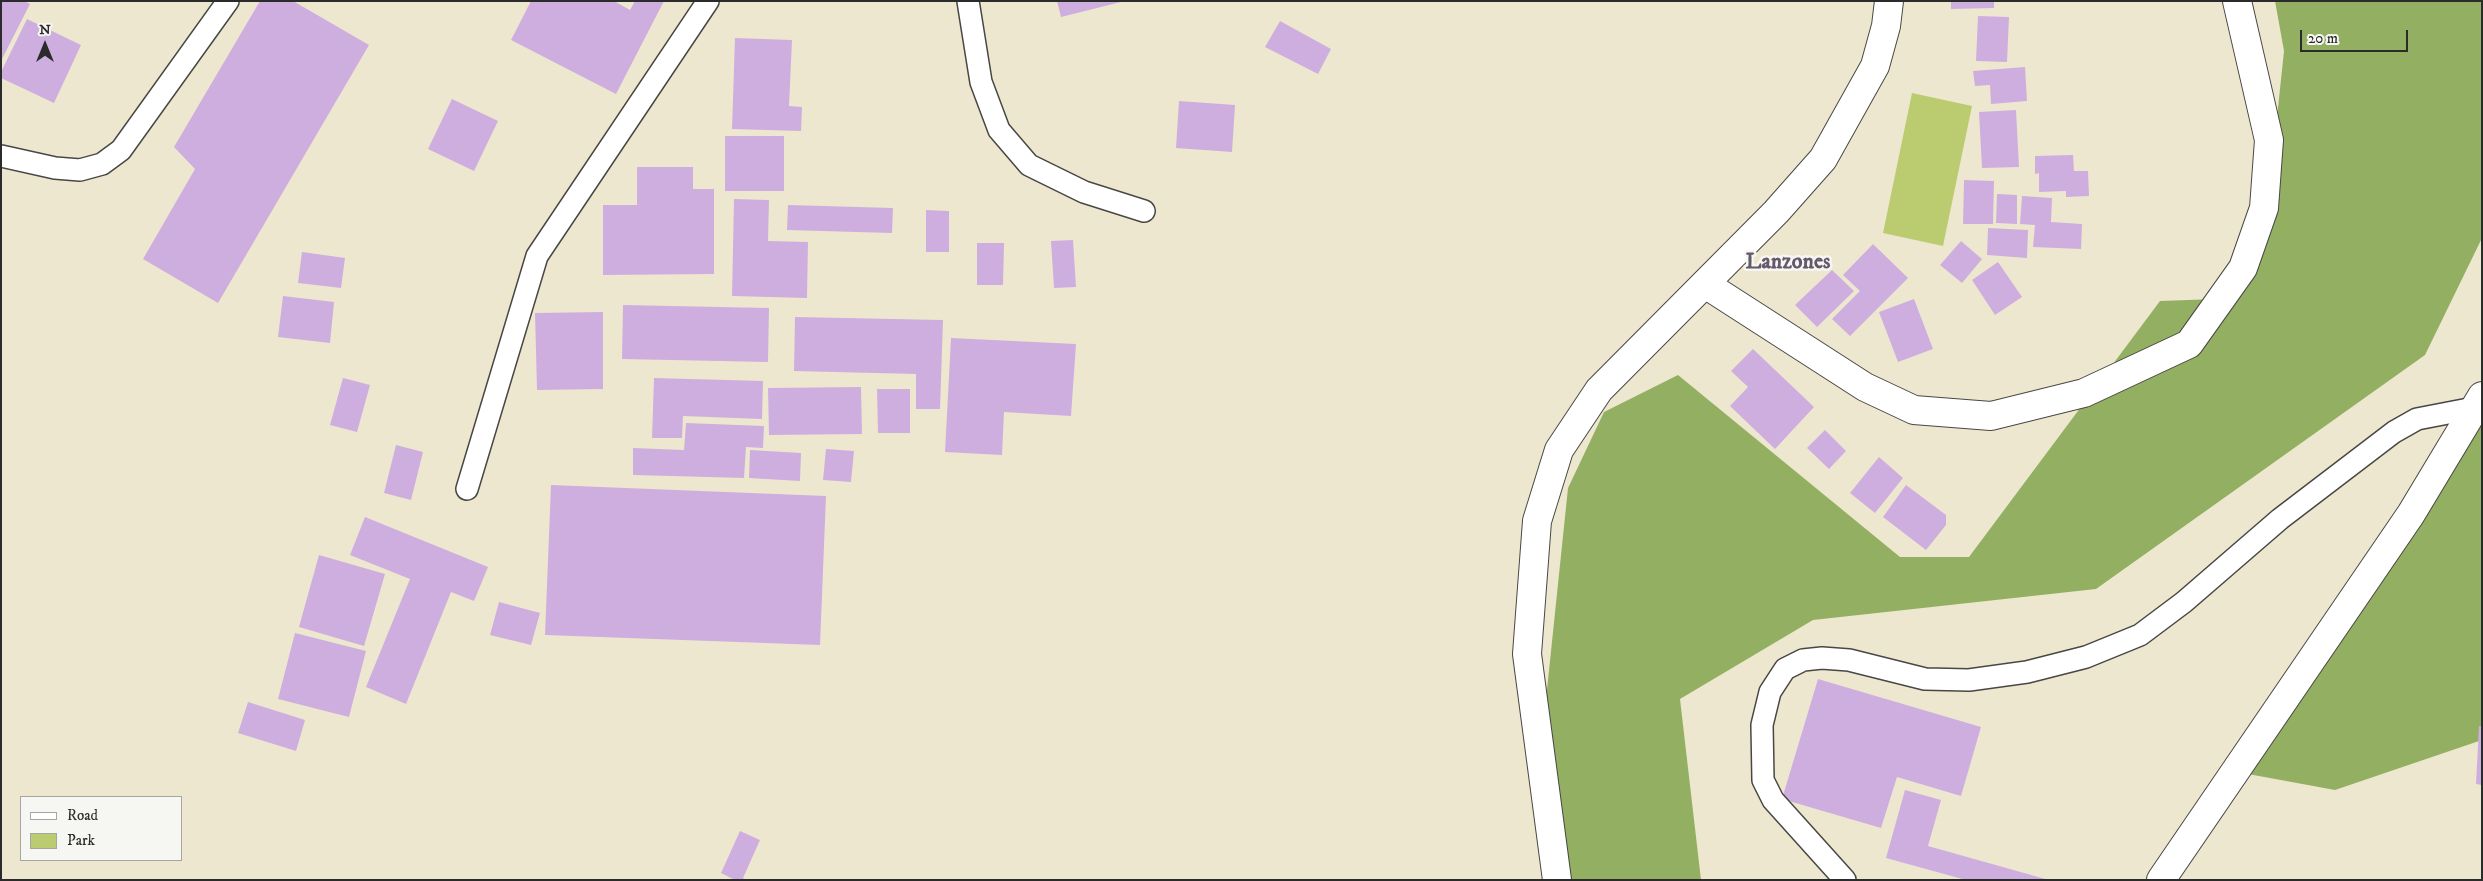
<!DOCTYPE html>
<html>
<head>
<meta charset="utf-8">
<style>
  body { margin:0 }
  #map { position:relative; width:2483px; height:881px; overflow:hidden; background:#eee7cf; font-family:"IM FELL DW Pica",serif }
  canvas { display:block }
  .frame { position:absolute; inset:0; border:2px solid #2b2b2b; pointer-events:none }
  .legend { position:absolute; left:20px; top:796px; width:162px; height:65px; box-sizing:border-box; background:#f6f6f2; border:1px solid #a5a5a2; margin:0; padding:6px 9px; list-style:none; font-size:15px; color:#2b2b2b }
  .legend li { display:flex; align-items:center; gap:10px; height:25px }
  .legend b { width:25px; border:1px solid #a5a5a2 }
  .north { position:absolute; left:20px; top:20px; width:50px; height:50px; -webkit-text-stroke:4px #f6f6f2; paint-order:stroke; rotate:0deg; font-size:14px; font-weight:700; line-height:20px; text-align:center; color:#2b2b2b }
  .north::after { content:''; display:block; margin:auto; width:18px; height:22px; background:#2b2b2b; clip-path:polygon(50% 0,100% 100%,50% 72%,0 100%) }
  .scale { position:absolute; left:2300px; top:30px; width:108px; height:22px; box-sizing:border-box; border:2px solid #2b2b2b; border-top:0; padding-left:6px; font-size:15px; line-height:18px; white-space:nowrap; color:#2b2b2b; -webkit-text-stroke:4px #f6f6f2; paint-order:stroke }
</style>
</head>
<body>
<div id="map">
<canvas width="2483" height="881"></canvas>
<div class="frame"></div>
<ul class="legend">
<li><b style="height:6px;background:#fff"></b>Road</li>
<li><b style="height:14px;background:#bacc6f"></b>Park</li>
</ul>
<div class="north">N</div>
<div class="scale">20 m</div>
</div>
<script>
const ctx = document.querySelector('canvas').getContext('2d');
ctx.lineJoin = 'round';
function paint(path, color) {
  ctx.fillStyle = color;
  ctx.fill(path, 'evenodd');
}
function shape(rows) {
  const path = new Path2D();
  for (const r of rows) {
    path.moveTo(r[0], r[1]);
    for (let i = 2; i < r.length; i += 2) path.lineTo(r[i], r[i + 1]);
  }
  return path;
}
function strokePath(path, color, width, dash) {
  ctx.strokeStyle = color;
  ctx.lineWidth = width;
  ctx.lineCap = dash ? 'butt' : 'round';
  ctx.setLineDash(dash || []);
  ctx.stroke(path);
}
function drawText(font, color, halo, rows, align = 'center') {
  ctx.font = font + ' "IM FELL DW Pica",serif';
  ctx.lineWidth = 5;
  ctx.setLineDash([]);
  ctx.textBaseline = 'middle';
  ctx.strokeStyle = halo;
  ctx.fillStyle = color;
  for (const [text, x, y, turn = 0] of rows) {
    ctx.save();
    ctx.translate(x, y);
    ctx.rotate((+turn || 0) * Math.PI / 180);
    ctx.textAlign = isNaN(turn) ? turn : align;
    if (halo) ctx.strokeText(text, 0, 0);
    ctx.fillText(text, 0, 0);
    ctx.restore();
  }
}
paint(shape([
  [1912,93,1972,106,1943,246,1883,233]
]), '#bacc6f');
paint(shape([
  [2275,1,2482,1,2482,238,2425,355,2096,589,1813,620,1680,699,1701,880,1567,880,1543,728,1568,488,1604,412,1678,375,1900,557,1969,557,2160,301,2216,299,2267,212,2284,51],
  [2482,405,2482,740,2335,790,2248,774]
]), '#93b062');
paint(shape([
  [1,1,24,1,30,4,1,61],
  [260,1,293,1,369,45,218,303,143,259,195,169,174,147],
  [531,1,614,1,630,10,635,1,664,1,616,94,511,40],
  [1057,1,1121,1,1121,2,1061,17],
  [1951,1,1994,1,1994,8,1951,9],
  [1978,16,2009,17,2007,62,1976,61],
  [27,19,81,45,54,103,1,78,1,72],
  [1280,21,1331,49,1318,74,1265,47],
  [735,38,792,40,789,106,802,107,801,131,732,129],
  [2025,67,2027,101,1991,104,1990,85,1975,86,1973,71],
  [452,99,498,121,474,171,428,149],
  [1179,101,1235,105,1232,152,1176,148],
  [2016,110,2019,167,1982,168,1979,112],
  [725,136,784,136,784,191,725,191],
  [2073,155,2074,171,2088,171,2089,196,2066,197,2066,191,2039,192,2039,173,2035,174,2035,156],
  [637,167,693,167,693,189,714,189,714,274,603,275,603,205,637,205],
  [1964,180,1994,181,1993,224,1963,224],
  [1997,194,2017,195,2017,224,1996,223],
  [2022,196,2052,198,2051,222,2082,224,2081,249,2033,247,2035,225,2020,224],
  [734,199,769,200,768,241,808,242,807,298,732,296],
  [788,205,893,208,892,233,787,230],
  [926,210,949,211,949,252,926,252],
  [1988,228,2028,230,2027,258,1987,255],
  [1073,240,1076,287,1054,288,1051,241],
  [1961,241,1982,259,1962,283,1940,265],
  [977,243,1004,243,1003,285,977,285],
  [1873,244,1908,278,1850,336,1832,319,1860,291,1843,275],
  [302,252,345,258,341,288,298,283],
  [1998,262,2022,297,1995,315,1972,280],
  [1832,270,1854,291,1817,327,1795,305],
  [283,296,334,302,330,343,278,337],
  [1914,299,1933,349,1898,362,1879,312],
  [623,305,769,308,768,362,622,359],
  [603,312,603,389,537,390,535,313],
  [795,317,943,320,940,409,916,409,916,374,794,371],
  [951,338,1076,344,1071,416,1004,412,1002,455,945,452],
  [1753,349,1814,407,1775,449,1730,406,1748,387,1731,371],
  [343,378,370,385,357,432,330,425],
  [654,378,763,381,762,419,683,416,682,438,652,438],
  [861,387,862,434,769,435,768,388],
  [877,389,910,389,910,433,878,433],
  [686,423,764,426,763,448,746,447,744,478,633,475,633,448,684,450],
  [1825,430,1846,451,1829,469,1807,448],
  [396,445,423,452,411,500,384,493],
  [826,449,854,451,851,482,823,480],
  [750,450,801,453,800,481,749,478],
  [1879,457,1903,478,1875,513,1850,493],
  [551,485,826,496,820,645,545,635],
  [1906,485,1946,515,1946,525,1926,550,1883,517],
  [365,517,488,567,474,601,451,592,406,704,366,687,410,579,350,555],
  [319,555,385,574,364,646,299,627],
  [499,602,540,613,531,645,490,635],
  [295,633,366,651,349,717,278,699],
  [1818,679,1981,727,1961,796,1897,777,1881,828,1782,799],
  [248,702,305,720,296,751,238,733],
  [2479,726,2482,726,2482,785,2476,784],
  [1905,790,1941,800,1928,846,2049,880,1966,880,1886,858],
  [740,831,760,840,743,878,746,880,735,880,721,873]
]), '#ceaedf');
const service = shape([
  [968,1,981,82,999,130,1029,165,1084,192,1144,211],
  [1,156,55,168,80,170,102,164,121,150,228,1],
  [467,489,537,256,708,1],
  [1845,880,1773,800,1763,780,1762,725,1770,692,1785,669,1803,660,1822,658,1849,660,1925,679,1969,680,2027,672,2086,657,2140,635,2184,602,2280,519,2394,432,2417,419,2474,408]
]);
const minor = shape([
  [2161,880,2411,514,2482,396]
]);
const tertiary = shape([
  [1705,284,1865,387,1914,410,1991,416,2084,393,2189,344,2243,268,2264,208,2269,140,2237,1]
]);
const trunk = shape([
  [1557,880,1527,654,1537,521,1559,450,1599,390,1776,212,1823,159,1875,66,1886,26,1889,1]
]);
strokePath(service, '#484744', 24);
strokePath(minor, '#484744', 30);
strokePath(tertiary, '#484744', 30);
strokePath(trunk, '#484744', 30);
strokePath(service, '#fff', 21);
strokePath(minor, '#fff', 28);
strokePath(tertiary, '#fff', 28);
strokePath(trunk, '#fff', 28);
drawText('bold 22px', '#64596a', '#f6f6f2', [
  ["Lanzones",1788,263]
]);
</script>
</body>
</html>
